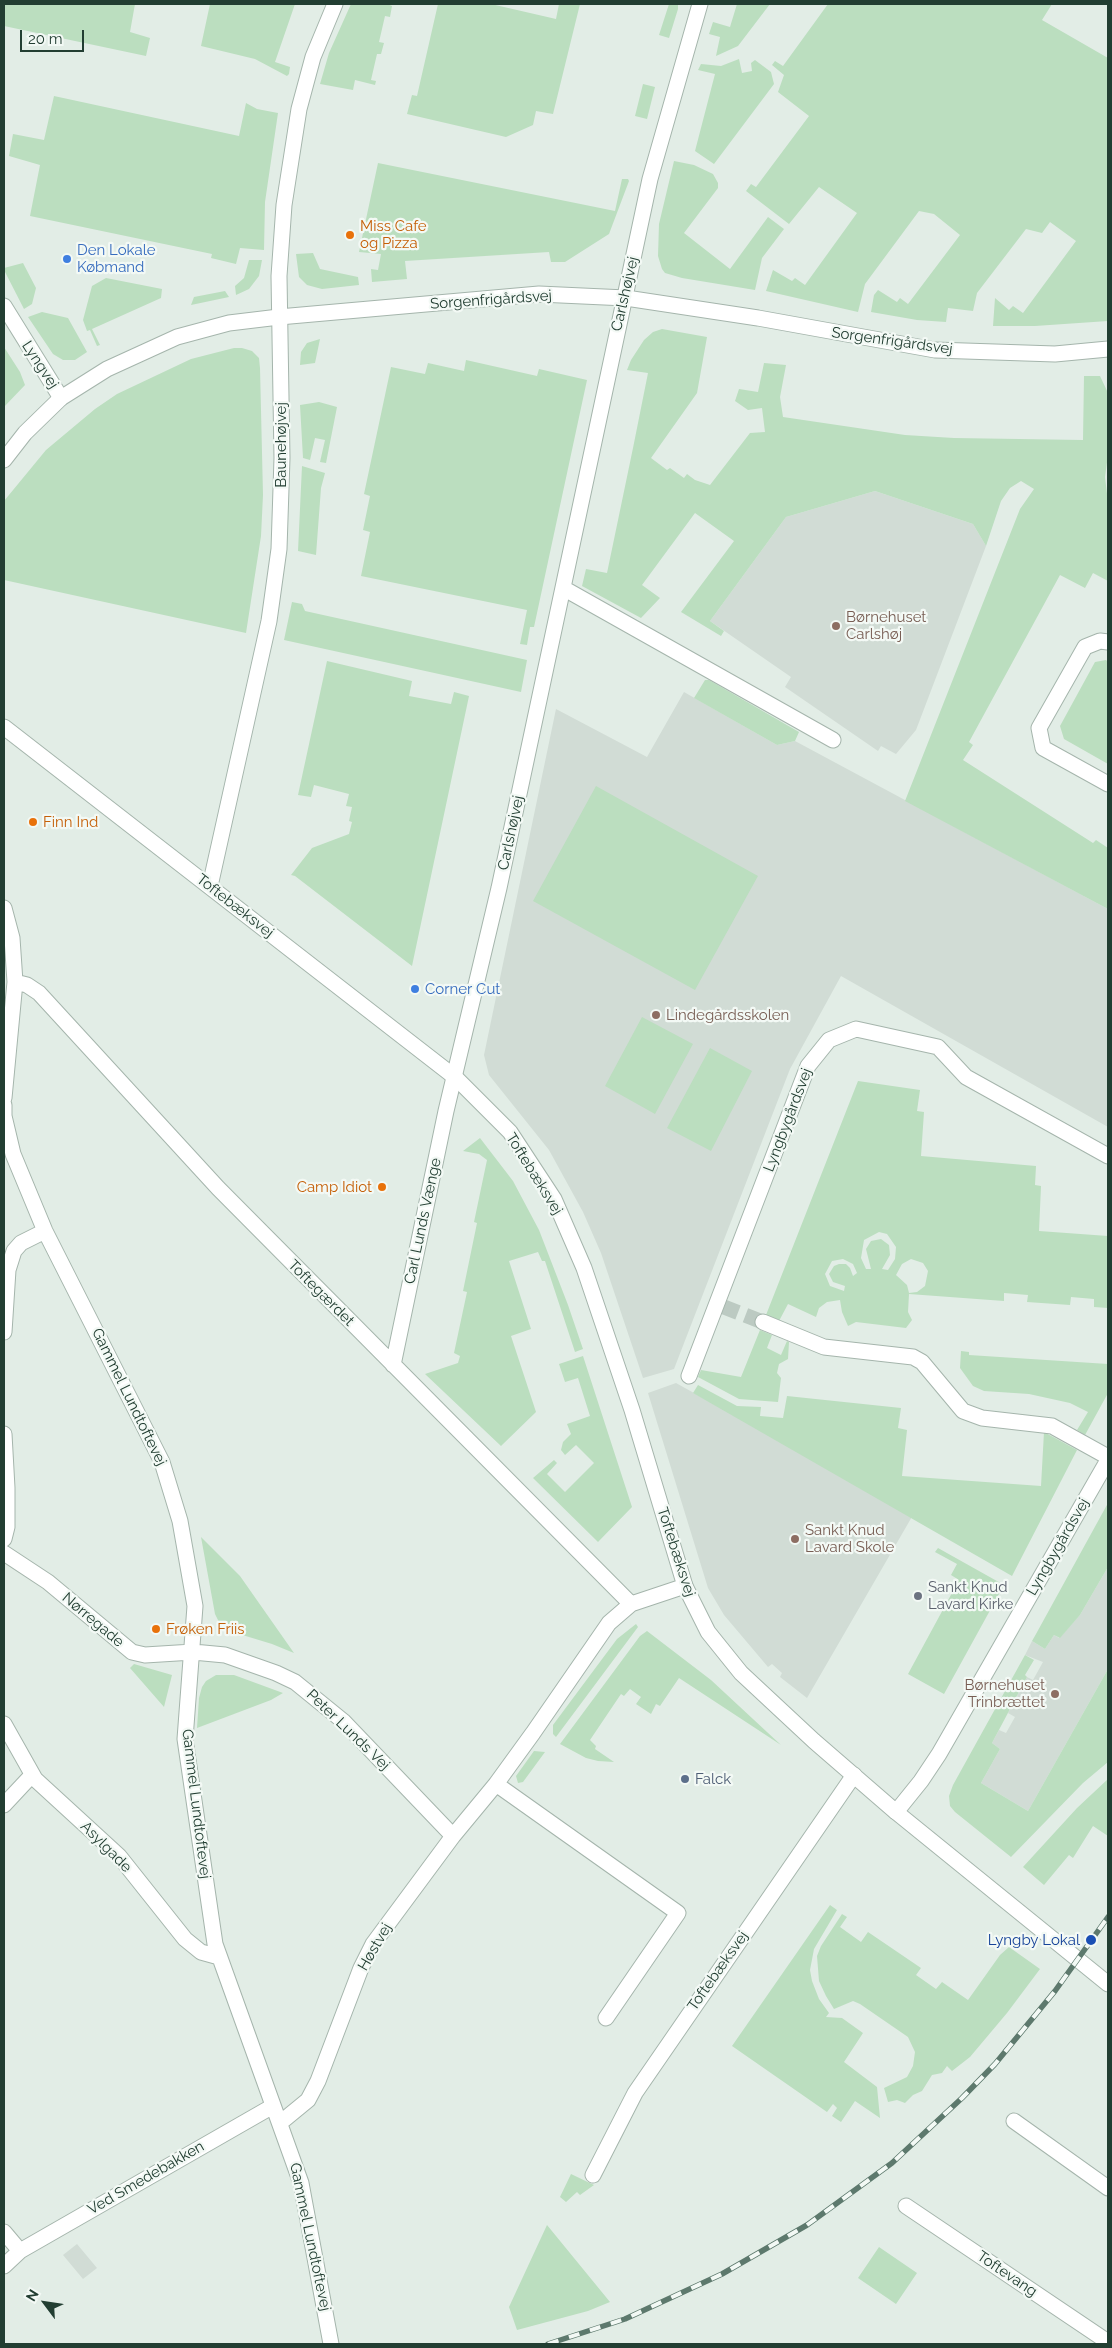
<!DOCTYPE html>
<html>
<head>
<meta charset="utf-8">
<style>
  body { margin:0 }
  #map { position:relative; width:1112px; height:2348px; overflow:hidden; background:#e2ede6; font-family:Raleway,sans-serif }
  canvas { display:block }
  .frame { position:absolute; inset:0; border:5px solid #223e32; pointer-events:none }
  .north { position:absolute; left:20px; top:2278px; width:50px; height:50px; -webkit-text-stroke:4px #f3f9f5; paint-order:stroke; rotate:301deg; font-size:14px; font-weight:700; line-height:20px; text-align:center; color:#223e32 }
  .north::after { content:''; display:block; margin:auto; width:18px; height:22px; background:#223e32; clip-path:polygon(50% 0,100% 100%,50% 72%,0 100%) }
  .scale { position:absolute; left:20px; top:30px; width:64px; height:22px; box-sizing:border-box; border:2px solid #223e32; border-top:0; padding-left:6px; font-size:15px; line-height:18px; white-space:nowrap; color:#223e32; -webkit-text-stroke:4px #f3f9f5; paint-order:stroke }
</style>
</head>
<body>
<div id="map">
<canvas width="1112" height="2348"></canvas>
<div class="frame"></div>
<div class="north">N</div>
<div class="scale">20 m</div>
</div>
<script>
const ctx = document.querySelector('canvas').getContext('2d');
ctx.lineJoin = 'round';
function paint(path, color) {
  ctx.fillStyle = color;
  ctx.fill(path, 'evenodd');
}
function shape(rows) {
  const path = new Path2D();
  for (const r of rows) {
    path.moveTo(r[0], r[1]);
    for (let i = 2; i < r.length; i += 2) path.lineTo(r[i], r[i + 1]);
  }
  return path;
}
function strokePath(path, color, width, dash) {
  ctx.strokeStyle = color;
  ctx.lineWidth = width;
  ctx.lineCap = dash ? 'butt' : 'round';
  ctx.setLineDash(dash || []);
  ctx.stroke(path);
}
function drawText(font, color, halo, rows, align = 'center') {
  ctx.font = font + ' Raleway,sans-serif';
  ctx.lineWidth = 4.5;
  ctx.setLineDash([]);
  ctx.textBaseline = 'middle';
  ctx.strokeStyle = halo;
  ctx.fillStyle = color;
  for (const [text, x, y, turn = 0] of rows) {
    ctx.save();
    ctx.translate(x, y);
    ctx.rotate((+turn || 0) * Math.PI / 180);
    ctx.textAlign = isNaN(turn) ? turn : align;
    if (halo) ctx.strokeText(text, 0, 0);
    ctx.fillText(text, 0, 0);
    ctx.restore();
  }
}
paint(shape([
  [875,491,973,524,986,546,916,730,896,754,881,746,878,751,785,687,791,677,710,621,786,517],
  [684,692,777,745,795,741,1108,909,1108,1127,841,976,790,1069,674,1369,643,1378,601,1253,583,1212,549,1150,489,1075,484,1055,556,709,647,757],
  [676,1383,913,1515,807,1698,780,1677,782,1673,772,1664,768,1667,724,1615,708,1588,648,1393],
  [1108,1567,1108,1669,1028,1811,981,1783,1000,1749,992,1743,999,1730,1006,1733,1015,1717,1008,1713,1016,1698,1027,1677,1033,1680,1043,1662,1025,1655,1032,1641,1045,1649,1054,1635,1059,1638,1080,1615],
  [77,2244,97,2268,83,2279,63,2255]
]), '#d1dcd5');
paint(shape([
  [4,4,135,4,130,32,150,38,146,56,4,26],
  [210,4,295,4,275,62,290,67,289,74,287,76,255,59,201,46],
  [351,4,387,4,392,6,390,17,385,16,379,42,384,43,381,54,377,54,371,80,376,81,375,85,355,80,353,90,320,84,329,53],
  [438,4,491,4,556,19,559,4,580,4,553,114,536,111,533,125,506,137,407,114,412,95,417,96],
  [669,4,678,5,678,9,669,38,659,35],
  [737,4,770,4,738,46,716,56,720,37,709,34,713,22,730,27],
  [828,4,1052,4,1042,20,1108,58,1108,321,1035,326,993,326,995,298,1009,310,1013,306,1023,313,1076,241,1050,222,1042,233,1026,229,977,293,973,311,948,308,946,322,917,320,871,312,874,295,878,290,897,302,900,298,908,304,960,235,934,214,919,211,865,284,858,312,766,291,773,270,792,281,795,278,805,285,857,213,819,187,789,224,746,191,751,184,756,187,809,116,778,92,784,75,772,65,775,61,783,66],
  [739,59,742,73,752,71,751,63,755,60,771,72,774,84,714,164,695,151,715,74,698,70,701,64,721,66],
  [643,84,655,87,647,119,635,116],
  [54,96,239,136,246,103,257,109,278,113,265,202,264,250,240,248,236,264,211,258,212,254,30,216,40,165,9,156,13,134,44,140],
  [674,161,694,165,713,174,718,183,718,188,684,233,730,269,768,217,784,229,762,258,755,290,682,278,665,273,662,269,658,256,659,224],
  [378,163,615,211,622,179,628,179,629,181,609,234,565,262,551,262,549,252,405,261,407,279,372,282,371,269,378,270,381,254,359,252],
  [313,253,320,269,358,277,359,285,322,289,307,285,299,277,296,254],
  [249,260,262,260,259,276,249,289,236,295,235,286,244,278],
  [23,263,36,288,32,304,24,309,4,270,4,268],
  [106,278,162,289,161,298,92,329,100,345,97,346,90,330,87,331,83,320,92,286],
  [225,291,229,297,191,305,194,297],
  [42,312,68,318,87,352,75,360,63,360,53,354,28,317],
  [662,329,707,337,697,393,651,458,667,470,670,468,684,478,687,474,695,480,710,485,750,433,765,432,762,408,748,410,735,401,739,389,758,392,764,363,786,365,780,397,783,417,905,435,954,438,1083,440,1084,376,1100,376,1108,393,1108,455,1105,477,1108,502,1108,581,1093,573,1085,588,1060,575,969,742,973,745,963,760,1093,843,1096,840,1108,848,1108,909,905,801,1020,509,1034,489,1021,481,1010,488,1001,501,986,546,973,524,875,491,786,517,710,621,724,631,721,636,681,612,734,541,695,513,642,585,660,598,641,618,582,586,586,569,607,573,633,448,648,373,627,370,631,360,644,340,653,332],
  [320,339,315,363,300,365,301,352,307,343],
  [4,347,20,372,25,385,4,407],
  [234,348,242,348,252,351,259,358,260,368,263,495,261,536,246,633,4,580,4,501,46,450,95,409,117,394,191,359],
  [466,360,537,376,539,369,587,380,534,627,530,627,527,645,520,644,527,610,361,576,370,532,363,530,370,496,364,494,391,367,425,374,428,363,464,371],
  [319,402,337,407,326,463,320,462,325,440,315,438,310,460,303,458,300,405],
  [302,466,325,473,321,488,316,555,298,551],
  [292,602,302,604,305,611,527,660,521,692,284,640],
  [1106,660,1108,662,1108,764,1064,739,1060,726,1095,662],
  [327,661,412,681,409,696,451,704,454,692,469,696,412,966,295,876,291,875,312,848,349,834,352,822,349,821,352,807,346,806,349,794,314,785,311,797,298,795],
  [705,680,709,680,799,732,795,741,777,745,694,698],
  [596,786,758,876,695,990,533,901],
  [642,1017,693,1044,655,1114,605,1086],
  [710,1048,752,1071,711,1151,667,1128],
  [858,1081,920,1090,917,1111,924,1112,921,1156,1036,1166,1035,1185,1041,1186,1039,1231,1108,1236,1108,1308,1094,1307,1094,1299,1071,1297,1070,1305,1027,1302,1028,1295,1004,1293,1004,1301,909,1294,908,1312,912,1320,906,1328,856,1322,848,1326,842,1312,840,1300,827,1302,819,1308,816,1317,788,1304,779,1321,766,1315],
  [879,1232,887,1234,896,1247,895,1259,888,1270,882,1269,890,1255,889,1245,881,1239,871,1241,866,1249,871,1269,866,1269,861,1258,864,1240],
  [843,1259,853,1264,857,1273,853,1276,850,1268,846,1264,839,1264,834,1266,829,1274,833,1282,845,1286,844,1291,830,1286,825,1274,832,1261],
  [911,1259,923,1263,928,1271,925,1286,917,1292,909,1293,907,1285,896,1275,902,1264],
  [480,1138,513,1181,539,1230,568,1305,583,1349,575,1352,545,1261,542,1261,538,1252,509,1261,531,1329,511,1336,536,1412,501,1446,425,1374,458,1363,460,1356,454,1353,467,1292,463,1291,477,1223,474,1222,487,1160,479,1154,463,1151],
  [760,1330,772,1335,767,1348,781,1355,787,1341,789,1342,788,1359,779,1364,777,1373,781,1378,778,1402,739,1399,698,1377,701,1370,741,1377],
  [961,1351,969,1352,969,1355,1108,1364,1108,1393,1085,1435,1077,1430,1088,1412,1070,1403,1029,1394,984,1391,973,1386,960,1368],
  [583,1356,632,1507,598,1542,533,1478,554,1460,557,1463,547,1474,565,1492,594,1463,576,1445,565,1455,561,1450,563,1442,571,1434,567,1424,590,1416,578,1378,565,1382,559,1364],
  [698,1385,737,1406,761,1407,760,1416,783,1418,787,1396,901,1408,898,1428,907,1430,902,1476,1041,1486,1044,1432,1077,1450,1012,1576,693,1393],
  [1108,1503,1108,1567,1080,1615,1060,1638,1054,1635,1045,1649,1032,1641,1036,1634],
  [201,1537,240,1576,294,1653,272,1644,226,1630,221,1626,215,1614],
  [938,1548,1004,1585,944,1694,908,1674,959,1580,951,1575,957,1564,935,1552],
  [636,1624,638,1627,556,1737,553,1734,553,1725,617,1639],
  [647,1631,711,1680,781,1745,679,1678,660,1706,656,1704,651,1714,636,1704,641,1697,630,1689,624,1696,621,1694,590,1740,596,1746,595,1749,614,1762,598,1761,586,1758,560,1744,640,1636],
  [1025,1655,1034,1660,1025,1675,1027,1677,992,1743,1000,1749,981,1783,1028,1811,1108,1669,1108,1762,1083,1783,1011,1857,955,1812,950,1806,949,1796,953,1785],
  [134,1664,172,1675,164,1707,130,1668],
  [216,1675,234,1675,283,1693,271,1700,197,1728,199,1698,202,1687,206,1681],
  [534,1751,545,1752,523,1782,518,1783,516,1776],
  [1108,1779,1108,1836,1093,1826,1073,1858,1069,1855,1044,1885,1023,1867,1077,1808],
  [830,1905,837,1910,814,1949,810,1970,812,1981,819,1999,829,2013,826,2017,842,2018,863,2033,844,2062,877,2087,880,2118,855,2101,841,2122,832,2116,837,2108,833,2104,827,2112,732,2046],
  [842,1914,847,1917,840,1927,861,1942,868,1932,921,1968,916,1975,936,1989,942,1982,968,2000,1000,1955,1009,1947,1040,1969,1007,2013,970,2057,952,2071,947,2066,942,2073,932,2075,922,2091,913,2095,905,2103,897,2100,888,2102,884,2088,907,2077,913,2066,915,2052,908,2037,860,2004,853,2001,834,2009,826,1996,819,1981,817,1956,821,1946],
  [571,2174,594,2185,580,2195,577,2192,566,2202,560,2197],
  [547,2225,610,2302,588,2311,517,2330,509,2307],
  [879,2247,917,2273,896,2304,858,2278]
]), '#bbdebf');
strokePath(shape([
  [724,1307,763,1322]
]), '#bccac2', 15, [15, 8]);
const minor = shape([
  [4,306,61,398],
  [563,588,833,740],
  [1108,642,1100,641,1085,647,1039,728,1043,748,1108,784],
  [210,886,269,621,279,549,282,458,279,276,284,205,299,109,313,57,335,4],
  [4,908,12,938,15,982,4,1098],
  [15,982,27,985,39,993,218,1188,631,1604],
  [4,1105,4,1116,13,1154,45,1231,162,1462,180,1521,195,1606,185,1739,215,1944,301,2183,331,2344],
  [763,1322,824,1347,913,1357,922,1362,963,1411,982,1418,1052,1426,1108,1457],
  [4,1332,8,1270,14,1251,21,1243,45,1231],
  [393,1365,446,1111,499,888,650,179,700,4],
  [689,1376,808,1066,829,1040,856,1029,938,1047,966,1077,1108,1156],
  [4,1434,7,1488,7,1527,4,1539],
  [4,1553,48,1582,132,1652,145,1655,193,1652,225,1655,276,1673,295,1682,343,1721,453,1836],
  [4,1724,35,1779,119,1856,185,1939,201,1952,219,1957],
  [496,1784,678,1913,606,2018],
  [4,1805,32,1775],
  [896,1812,921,1781,939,1754,1108,1460],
  [1014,2121,1108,2188],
  [280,2123,308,2100,318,2081,361,1968,373,1944,453,1836,496,1784,533,1733,609,1623,631,1604,685,1586],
  [593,2175,635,2093,854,1775],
  [906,2206,1108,2342],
  [4,2232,20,2251],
  [4,2266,20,2251,273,2106]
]);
const tertiary = shape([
  [4,460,25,433,61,398,107,369,177,337,229,323,279,317,539,294,626,298,758,318,935,350,1055,354,1108,349],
  [4,727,456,1078,510,1132,554,1199,584,1268,632,1410,685,1586,708,1632,741,1673,814,1741,896,1812,1108,1984]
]);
strokePath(minor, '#a5b5ac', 17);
strokePath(tertiary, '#a5b5ac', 17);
strokePath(minor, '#fff', 15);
strokePath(tertiary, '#fff', 15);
const rail = shape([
  [548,2344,625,2319,722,2274,807,2225,892,2163,962,2098,995,2064,1055,1991,1108,1917]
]);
strokePath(rail, '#5d796d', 5.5);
strokePath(rail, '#f3f9f5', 4, [11]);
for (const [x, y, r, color] of [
  [350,235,5,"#e8710a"],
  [67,259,5,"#3f7fe0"],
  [836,626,5,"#8d6e63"],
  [33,822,5,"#e8710a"],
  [415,989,5,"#3f7fe0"],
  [656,1015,5,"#8d6e63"],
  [382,1187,5,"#e8710a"],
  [795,1539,5,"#8d6e63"],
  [918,1596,5,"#6b7280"],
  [156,1629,5,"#e8710a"],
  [1055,1694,5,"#8d6e63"],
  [685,1779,5,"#5c6f8a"],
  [1091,1940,6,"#1a4fb4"]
]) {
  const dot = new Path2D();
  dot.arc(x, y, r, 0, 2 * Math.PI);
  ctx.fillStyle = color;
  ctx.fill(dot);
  strokePath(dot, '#f3f9f5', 2);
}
drawText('15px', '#c56008', '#f3f9f5', [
  ["Miss Cafe",360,226],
  ["og Pizza",360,243],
  ["Finn Ind",43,822],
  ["Camp Idiot",372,1187,"right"],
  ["Frøken Friis",166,1629]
], 'left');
drawText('15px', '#366cbe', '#f3f9f5', [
  ["Den Lokale",77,250],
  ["Købmand",77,267],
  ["Corner Cut",425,989]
], 'left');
drawText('15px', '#223e32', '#f3f9f5', [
  ["Carlshøjvej",625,294,-77],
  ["Sorgenfrigårdsvej",491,300,-4],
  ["Sorgenfrigårdsvej",892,341,8],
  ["Lyngvej",40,365,57],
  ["Baunehøjvej",281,445,-90],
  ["Carlshøjvej",511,833,-78],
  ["Toftebæksvej",235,906,38],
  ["Lyngbygårdsvej",788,1120,-69],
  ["Toftebæksvej",534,1174,58],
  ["Carl Lunds Vænge",423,1221,-78],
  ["Toftegærdet",321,1293,45],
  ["Gammel Lundtoftevej",129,1397,64],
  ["Lyngbygårdsvej",1058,1547,-60],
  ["Toftebæksvej",676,1552,72],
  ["Nørregade",93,1620,40],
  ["Peter Lunds Vej",348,1730,44],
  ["Gammel Lundtoftevej",196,1804,83],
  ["Asylgade",106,1847,45],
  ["Høstvej",375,1947,-60],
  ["Toftebæksvej",718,1971,-55],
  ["Ved Smedebakken",146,2178,-30],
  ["Gammel Lundtoftevej",310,2237,78],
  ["Toftevang",1007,2274,34]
]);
drawText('15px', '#785e54', '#f3f9f5', [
  ["Børnehuset",846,617],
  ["Carlshøj",846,634],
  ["Lindegårdsskolen",666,1015],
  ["Sankt Knud",805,1530],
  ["Lavard Skole",805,1547],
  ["Børnehuset",1045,1685,"right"],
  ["Trinbrættet",1045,1702,"right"]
], 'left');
drawText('15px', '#5b616d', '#f3f9f5', [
  ["Sankt Knud",928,1587],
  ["Lavard Kirke",928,1604]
], 'left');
drawText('15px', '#4e5e75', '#f3f9f5', [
  ["Falck",695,1779]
], 'left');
drawText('15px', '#164399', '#f3f9f5', [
  ["Lyngby Lokal",1080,1940]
], 'right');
</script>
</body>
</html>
